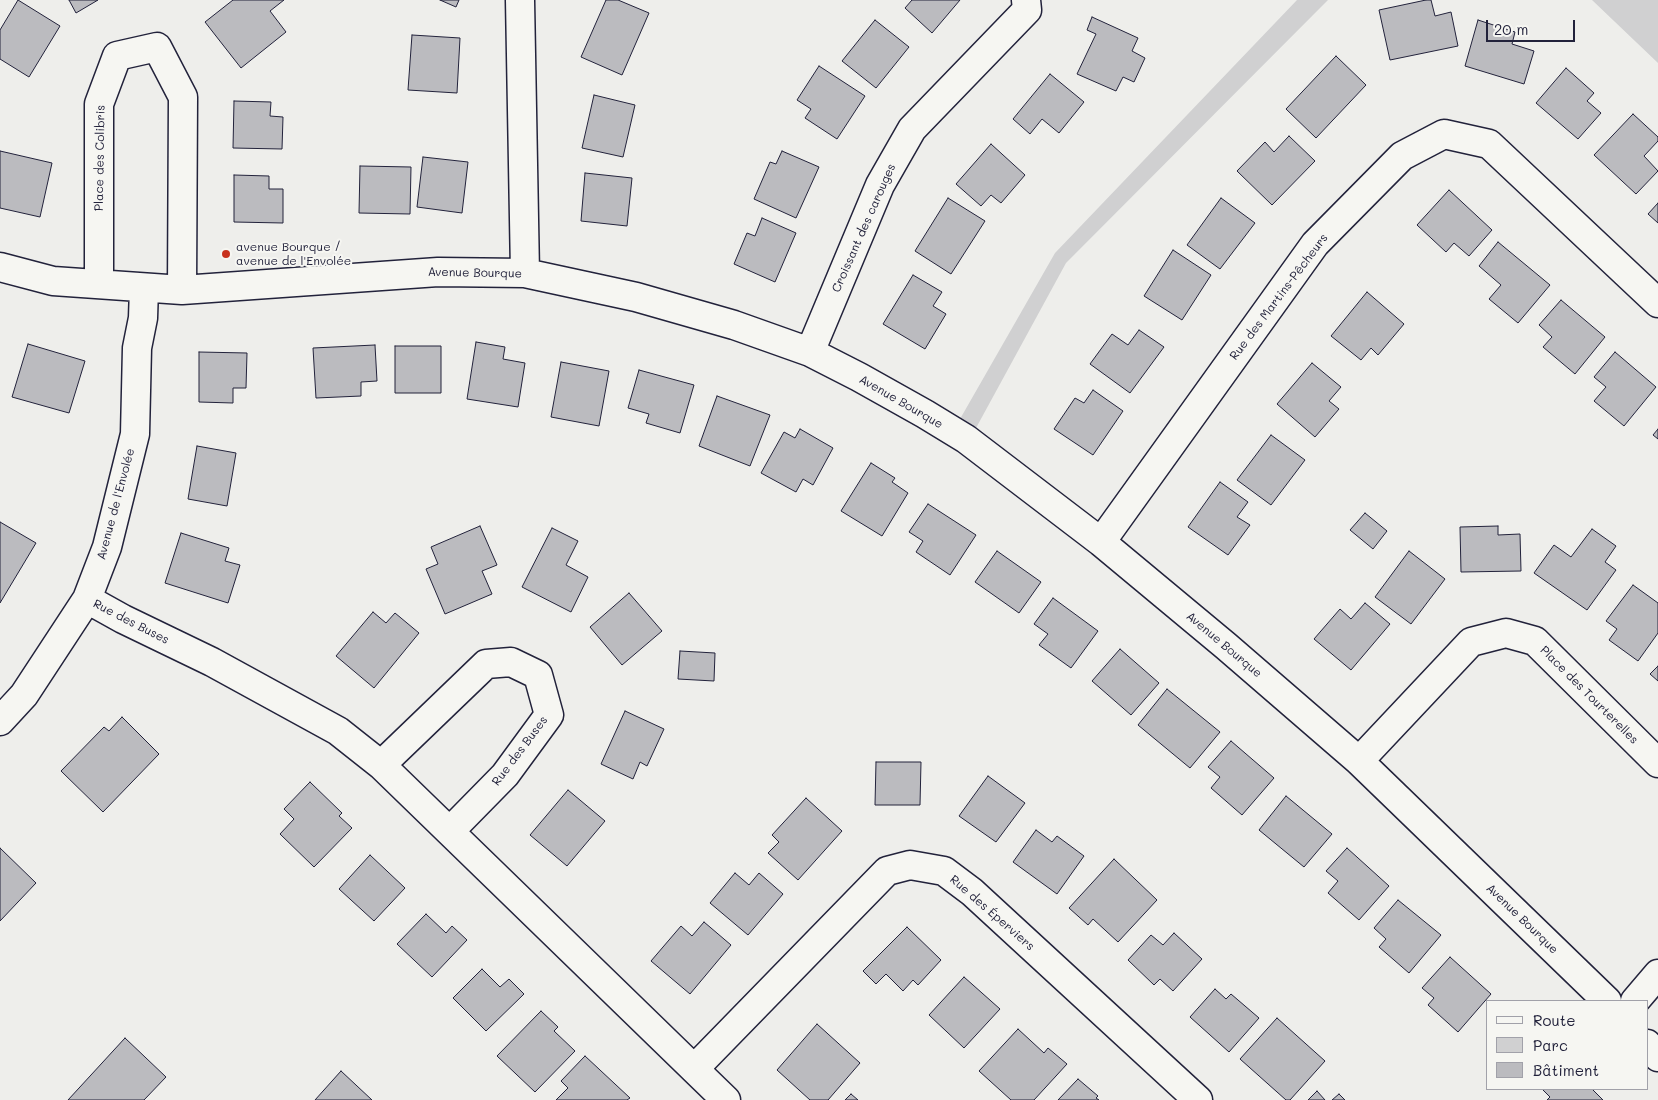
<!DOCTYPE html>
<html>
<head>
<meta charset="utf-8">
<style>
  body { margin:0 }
  #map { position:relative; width:1658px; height:1100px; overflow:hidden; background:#eeeeeb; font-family:Mali,sans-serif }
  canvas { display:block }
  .legend { position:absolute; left:1486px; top:1000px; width:162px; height:90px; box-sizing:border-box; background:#f6f6f2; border:1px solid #a1a1a9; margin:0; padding:6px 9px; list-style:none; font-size:15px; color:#22223b }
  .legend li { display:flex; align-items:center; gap:10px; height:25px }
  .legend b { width:25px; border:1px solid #a1a1a9 }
  .scale { position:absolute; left:1486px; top:20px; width:89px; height:22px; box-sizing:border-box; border:2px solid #22223b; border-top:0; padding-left:6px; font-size:15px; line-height:18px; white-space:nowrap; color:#22223b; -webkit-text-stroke:4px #f6f6f2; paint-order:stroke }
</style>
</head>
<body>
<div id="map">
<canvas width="1658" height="1100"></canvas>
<ul class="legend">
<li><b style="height:6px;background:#f6f6f2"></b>Route</li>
<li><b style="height:14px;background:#d0d0d1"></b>Parc</li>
<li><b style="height:14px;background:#bbbbbf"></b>Bâtiment</li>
</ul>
<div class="scale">20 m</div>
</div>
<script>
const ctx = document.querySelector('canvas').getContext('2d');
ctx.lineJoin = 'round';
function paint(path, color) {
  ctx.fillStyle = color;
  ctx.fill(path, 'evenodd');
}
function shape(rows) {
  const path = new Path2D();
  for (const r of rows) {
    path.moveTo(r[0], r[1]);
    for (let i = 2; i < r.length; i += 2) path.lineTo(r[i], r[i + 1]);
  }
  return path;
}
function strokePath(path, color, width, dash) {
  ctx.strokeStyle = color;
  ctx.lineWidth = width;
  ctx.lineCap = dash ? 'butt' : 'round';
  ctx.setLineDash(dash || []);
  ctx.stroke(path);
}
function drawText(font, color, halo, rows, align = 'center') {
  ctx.font = font + ' Mali,sans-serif';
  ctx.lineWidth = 4;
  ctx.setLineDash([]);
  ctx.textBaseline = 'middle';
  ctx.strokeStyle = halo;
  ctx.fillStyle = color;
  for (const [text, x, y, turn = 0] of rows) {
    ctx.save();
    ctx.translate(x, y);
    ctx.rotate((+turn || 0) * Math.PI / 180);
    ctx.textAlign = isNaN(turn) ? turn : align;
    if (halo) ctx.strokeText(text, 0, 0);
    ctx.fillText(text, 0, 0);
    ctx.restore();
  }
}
paint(shape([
  [1297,0,1328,0,1066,263,976,428,960,419,1055,253],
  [1592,0,1658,0,1658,63]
]), '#d0d0d1');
const building = shape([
  [18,0,60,26,29,77,0,59,0,30,18,0],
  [69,0,98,0,76,13,69,0],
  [233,0,284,0,270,11,286,32,241,68,205,22,233,0],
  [440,0,459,0,456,7,440,0],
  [606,0,618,0,649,13,622,75,581,57,606,0],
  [912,0,960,0,932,33,905,8,912,0],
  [1426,0,1431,0,1435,16,1451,12,1458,46,1390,60,1379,10,1426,0],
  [1092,17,1138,38,1132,51,1145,58,1134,82,1123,77,1116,91,1077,74,1096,34,1087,30,1092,17],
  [875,20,909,47,876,88,842,61,875,20],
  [1478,20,1515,32,1512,44,1534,51,1524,84,1465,66,1478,20],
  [412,35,460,38,457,93,408,90,412,35],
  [1336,56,1366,85,1316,138,1286,109,1336,56],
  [819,66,865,96,837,139,805,118,811,109,797,100,819,66],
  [1566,68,1594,93,1587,101,1601,113,1578,139,1536,103,1566,68],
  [1050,74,1084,102,1059,133,1042,119,1030,134,1013,119,1050,74],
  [594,95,635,105,623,157,582,148,594,95],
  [234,101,271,102,270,116,283,117,282,149,233,148,234,101],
  [1633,114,1658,137,1658,141,1644,156,1658,171,1636,194,1594,155,1633,114],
  [1289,136,1315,161,1272,205,1237,171,1265,142,1274,152,1289,136],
  [991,144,1025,175,1001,203,991,195,981,206,956,184,991,144],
  [0,151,52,163,40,217,0,208,0,151],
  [782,151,819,167,796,218,754,199,770,162,776,164,782,151],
  [423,157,468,162,462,213,417,207,423,157],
  [360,166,411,167,410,214,359,213,360,166],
  [585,173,632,178,627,226,581,221,585,173],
  [234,175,269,176,269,189,283,189,283,223,234,222,234,175],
  [1449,190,1492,230,1469,256,1454,243,1446,252,1417,225,1449,190],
  [948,198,985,221,951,274,915,251,948,198],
  [1221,198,1255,223,1220,269,1187,245,1221,198],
  [1658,203,1658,223,1648,214,1658,203],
  [762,218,796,233,775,282,734,264,747,233,755,236,762,218],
  [1498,242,1550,285,1518,323,1489,299,1501,285,1479,266,1498,242],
  [1173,250,1211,275,1182,320,1144,296,1173,250],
  [913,275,942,292,933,306,946,314,925,349,883,324,913,275],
  [1367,292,1404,324,1378,355,1371,348,1361,360,1331,336,1367,292],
  [1561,300,1605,337,1575,374,1543,347,1552,337,1539,325,1561,300],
  [1139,330,1164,347,1130,393,1090,364,1112,334,1128,345,1139,330],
  [476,342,505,347,503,359,525,363,518,407,467,399,476,342],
  [28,344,85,361,69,413,12,397,28,344],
  [375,345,377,381,361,382,361,396,316,398,313,348,375,345],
  [395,346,441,346,441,393,395,393,395,346],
  [199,352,247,353,246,388,233,388,233,403,199,402,199,352],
  [1615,352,1656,387,1624,426,1594,401,1606,387,1594,377,1615,352],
  [561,362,609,371,599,426,551,417,561,362],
  [1312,363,1341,387,1329,401,1339,409,1315,437,1277,404,1312,363],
  [639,370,694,385,680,433,646,423,649,414,628,408,639,370],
  [1093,390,1123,411,1093,455,1054,429,1075,398,1084,403,1093,390],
  [717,396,770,415,750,466,699,446,717,396],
  [800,429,833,448,813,485,803,479,796,492,761,473,784,432,795,438,800,429],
  [1658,429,1658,439,1653,435,1658,429],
  [1271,435,1305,460,1271,505,1237,480,1271,435],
  [197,446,236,453,227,506,188,499,197,446],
  [871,463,895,478,892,482,908,493,882,536,841,511,871,463],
  [1220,482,1248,502,1237,517,1250,525,1228,555,1188,527,1220,482],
  [928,504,976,535,950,575,916,552,923,541,909,532,928,504],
  [1365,513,1387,531,1373,549,1350,530,1365,513],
  [0,522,36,543,0,603,0,522],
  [480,526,497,565,482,571,492,594,445,614,426,569,438,564,431,547,480,526],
  [1498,526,1498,535,1520,534,1521,571,1461,572,1460,527,1498,526],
  [552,528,578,541,566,565,588,577,571,612,522,587,552,528],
  [1592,529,1616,546,1605,562,1616,570,1587,610,1534,573,1554,545,1571,557,1592,529],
  [181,533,229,548,225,561,240,565,228,603,165,583,181,533],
  [997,551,1041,582,1019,613,975,582,997,551],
  [1409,551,1445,579,1411,624,1375,597,1409,551],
  [1633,585,1658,603,1658,633,1638,661,1609,640,1617,629,1606,621,1633,585],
  [629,593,662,631,622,665,590,627,629,593],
  [1053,598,1098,631,1071,668,1039,645,1048,634,1034,624,1053,598],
  [1365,603,1390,624,1351,670,1314,639,1340,609,1351,619,1365,603],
  [373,612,386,623,395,613,419,633,374,688,336,656,373,612],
  [1120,649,1159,683,1131,715,1092,681,1120,649],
  [680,651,715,653,714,681,678,679,680,651],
  [1658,666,1658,681,1650,674,1658,666],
  [1167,689,1220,732,1190,768,1138,725,1167,689],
  [625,711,664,729,647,766,640,762,633,779,601,764,625,711],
  [122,717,159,754,103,812,61,771,104,727,109,731,122,717],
  [1231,741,1274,778,1242,815,1211,788,1220,777,1208,767,1231,741],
  [876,762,921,762,920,805,875,805,876,762],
  [988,776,1025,803,996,842,959,816,988,776],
  [310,782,342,813,339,816,352,828,314,867,280,834,294,819,284,809,310,782],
  [568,790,605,821,567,866,530,835,568,790],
  [1286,796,1332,834,1304,867,1259,830,1286,796],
  [806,798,842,831,798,880,768,853,779,842,772,835,806,798],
  [1036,830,1052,842,1057,836,1084,856,1057,894,1013,862,1036,830],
  [0,848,36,883,0,921,0,848],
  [1347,848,1389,886,1359,920,1328,893,1338,881,1326,871,1347,848],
  [370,855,405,888,374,921,339,889,370,855],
  [1114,859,1157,900,1118,942,1093,919,1088,925,1069,908,1114,859],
  [735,873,749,885,759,873,783,894,748,935,710,903,735,873],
  [1398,900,1441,935,1409,973,1379,947,1386,939,1374,928,1398,900],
  [426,914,446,933,452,926,467,940,432,977,397,944,426,914],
  [704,922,731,945,690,994,651,961,681,926,692,936,704,922],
  [907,927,941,960,918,985,913,980,903,991,886,974,876,984,863,971,907,927],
  [1174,933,1202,959,1173,991,1160,979,1154,985,1128,960,1151,935,1163,945,1174,933],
  [1450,957,1491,994,1458,1032,1428,1005,1434,998,1422,988,1450,957],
  [482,969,500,987,509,979,524,994,486,1031,453,998,482,969],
  [964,977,1000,1009,964,1048,929,1015,964,977],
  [1215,989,1226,999,1231,994,1259,1018,1229,1052,1190,1017,1215,989],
  [541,1011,558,1027,554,1031,575,1051,535,1092,497,1056,541,1011],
  [1277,1018,1325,1061,1290,1100,1286,1100,1240,1059,1277,1018],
  [817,1024,860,1063,828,1100,810,1100,777,1070,817,1024],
  [1018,1029,1044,1053,1048,1048,1067,1064,1034,1100,1011,1100,979,1071,1018,1029],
  [125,1038,166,1077,144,1100,68,1100,125,1038],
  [585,1056,630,1098,627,1100,556,1100,568,1088,561,1081,585,1056],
  [341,1071,372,1100,315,1100,341,1071],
  [1078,1079,1098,1096,1096,1098,1099,1100,1058,1100,1078,1079],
  [1542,1089,1592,1089,1603,1100,1547,1100,1550,1097,1542,1089],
  [1317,1091,1325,1100,1308,1100,1317,1091],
  [851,1094,858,1100,845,1100,851,1094],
  [1339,1094,1345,1100,1332,1100,1339,1094]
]);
paint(building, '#bbbbbf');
strokePath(building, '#22223b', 1);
const minor = shape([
  [520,0,525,273],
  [0,267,53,281,182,290,438,272,525,273,636,297,734,325,810,352,859,377,925,414,966,439,1101,542,1226,646,1359,761,1607,1001],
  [99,283,99,104,117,56,157,47,183,97,182,290],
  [810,352,880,185,912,129,1027,10,1026,0],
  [1101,542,1315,244,1402,156,1444,134,1489,144,1658,303],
  [87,599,123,619,212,662,338,731,381,765,726,1100],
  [0,721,24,695,87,599,107,547,135,434,137,348,143,318,144,288],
  [1359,761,1471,642,1506,633,1535,641,1658,763],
  [381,765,486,664,511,662,538,675,549,715,505,775,450,831],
  [1635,1001,1658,974],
  [1647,1044,1658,1057],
  [694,1069,887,871,910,865,944,871,972,892,1198,1100]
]);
strokePath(minor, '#22223b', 31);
strokePath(minor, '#f6f6f2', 28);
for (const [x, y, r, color] of [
  [226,254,5,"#c8321e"]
]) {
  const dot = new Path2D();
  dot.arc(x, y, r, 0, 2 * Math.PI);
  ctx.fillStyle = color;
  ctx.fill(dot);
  strokePath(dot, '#f6f6f2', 2);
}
drawText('12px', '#22223b', '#f6f6f2', [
  ["Place des Colibris",100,158,-89],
  ["Croissant des carouges",864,228,-66],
  ["Avenue Bourque",475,273,1],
  ["Rue des Martins-Pêcheurs",1279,297,-53],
  ["Avenue Bourque",901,402,30],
  ["Avenue de l'Envolée",116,504,-75],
  ["Rue des Buses",131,622,27],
  ["Avenue Bourque",1224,645,40],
  ["Place des Tourterelles",1589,695,45],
  ["Rue des Buses",520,751,-53],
  ["Rue des Éperviers",992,913,41],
  ["Avenue Bourque",1522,919,44]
]);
drawText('12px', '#22223b', '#f6f6f2', [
  ["avenue Bourque /",236,247],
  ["avenue de l'Envolée",236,261]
], 'left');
</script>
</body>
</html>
